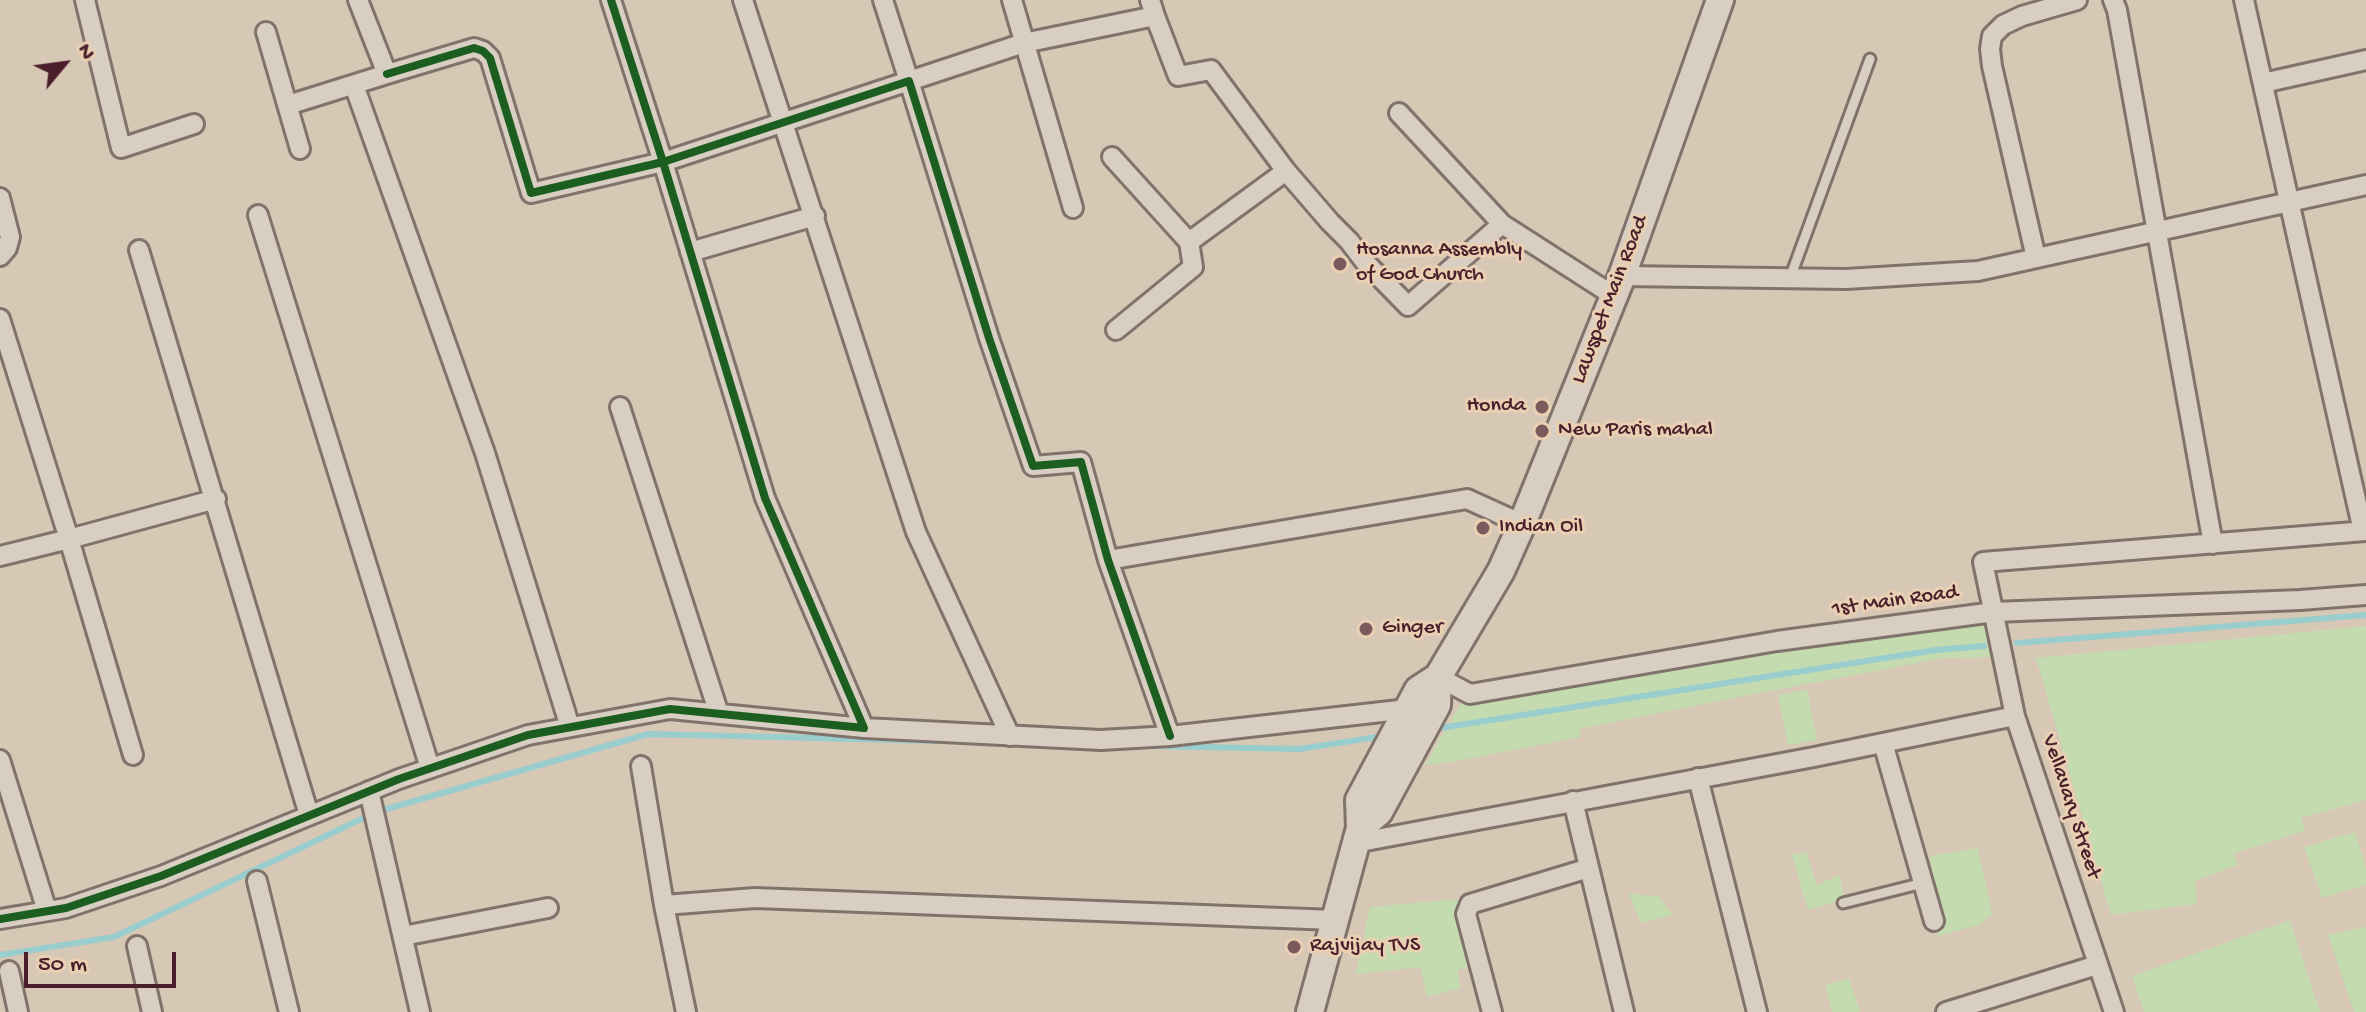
<!DOCTYPE html>
<html>
<head>
<meta charset="utf-8">
<style>
  body { margin:0 }
  #map { position:relative; width:2366px; height:1012px; overflow:hidden; background:#d6c8b5; font-family:"Gochi Hand",sans-serif }
  canvas { display:block }
  .north { position:absolute; left:24px; top:24px; width:80px; height:80px; -webkit-text-stroke:6px #ead0b2; paint-order:stroke; rotate:61deg; font-size:22px; font-weight:700; line-height:32px; text-align:center; color:#4a1f2b }
  .north::after { content:''; display:block; margin:auto; width:28px; height:36px; background:#4a1f2b; clip-path:polygon(50% 0,100% 100%,50% 72%,0 100%) }
  .scale { position:absolute; left:24px; top:952px; width:152px; height:36px; box-sizing:border-box; border:4px solid #4a1f2b; border-top:0; padding-left:10px; font-size:24px; line-height:28px; white-space:nowrap; color:#4a1f2b; -webkit-text-stroke:6px #ead0b2; paint-order:stroke }
</style>
</head>
<body>
<div id="map">
<canvas width="2366" height="1012"></canvas>
<div class="north">N</div>
<div class="scale">50 m</div>
</div>
<script>
const ctx = document.querySelector('canvas').getContext('2d');
ctx.lineJoin = 'round';
function paint(path, color) {
  ctx.fillStyle = color;
  ctx.fill(path, 'evenodd');
}
function shape(rows) {
  const path = new Path2D();
  for (const r of rows) {
    path.moveTo(r[0], r[1]);
    for (let i = 2; i < r.length; i += 2) path.lineTo(r[i], r[i + 1]);
  }
  return path;
}
function strokePath(path, color, width, dash) {
  ctx.strokeStyle = color;
  ctx.lineWidth = width;
  ctx.lineCap = dash ? 'butt' : 'round';
  ctx.setLineDash(dash || []);
  ctx.stroke(path);
}
function drawText(font, color, halo, rows, align = 'center') {
  ctx.font = font + ' "Gochi Hand",sans-serif';
  ctx.lineWidth = 6;
  ctx.setLineDash([]);
  ctx.textBaseline = 'middle';
  ctx.strokeStyle = halo;
  ctx.fillStyle = color;
  for (const [text, x, y, turn = 0] of rows) {
    ctx.save();
    ctx.translate(x, y);
    ctx.rotate((+turn || 0) * Math.PI / 180);
    ctx.textAlign = isNaN(turn) ? turn : align;
    if (halo) ctx.strokeText(text, 0, 0);
    ctx.fillText(text, 0, 0);
    ctx.restore();
  }
}
paint(shape([
  [1988,618,1995,657,1944,658,1744,696,1579,729,1581,737,1451,762,1425,765,1463,700],
  [2366,626,2366,800,2301,818,2305,831,2234,853,2238,865,2195,881,2197,904,2111,915,2036,658],
  [1807,689,1817,740,1788,745,1778,695],
  [2355,832,2366,868,2366,885,2322,898,2304,847],
  [1978,848,1992,914,1979,925,1938,936,1923,876,1933,873,1930,856],
  [1806,852,1817,885,1839,875,1845,899,1808,910,1792,855],
  [1629,894,1658,896,1673,915,1641,923],
  [1457,899,1476,967,1457,970,1461,988,1427,997,1420,967,1356,974,1370,907],
  [2290,920,2320,1012,2144,1012,2132,976],
  [2366,927,2366,1012,2354,1012,2328,935],
  [1849,978,1860,1012,1832,1012,1825,985]
]), '#c4dbb0');
strokePath(shape([
  [2017,643,2366,615],
  [1434,729,1936,650,1984,646],
  [1148,746,1300,749,1383,736],
  [0,955,114,937,376,812,648,734,940,741]
]), '#99cdce', 6);
const lane = shape([
  [1790,278,1870,59],
  [1843,903,1923,883]
]);
const street = shape([
  [85,0,121,148,194,124],
  [611,0,663,162,909,81,989,338,1033,466,1081,462,1108,560,1170,736],
  [743,0,916,532,1010,736],
  [883,0,909,81,1024,43,1155,16,1150,0],
  [1012,0,1073,208],
  [2113,0,2117,10,2213,544],
  [2244,0,2363,531],
  [266,32,300,149],
  [2263,83,2366,60],
  [354,85,485,453,570,727],
  [288,105,387,74,358,0],
  [1399,113,1502,224,1614,296],
  [1112,157,1189,242],
  [1286,171,1330,222,1349,241,1365,262,1408,306,1502,224],
  [0,198,10,237,7,248,0,256],
  [258,215,430,768],
  [139,250,309,815],
  [690,252,815,216],
  [2036,258,1992,66,1990,49,1992,36,2003,25,2022,16,2077,0],
  [1622,276,1846,279,1978,271,2366,185],
  [0,319,69,539,216,499],
  [1116,330,1193,267,1189,242,1286,171,1211,70,1178,76,1155,16],
  [620,407,719,714],
  [0,556,69,539,133,755],
  [1108,560,1467,499,1522,524],
  [1438,677,1470,694,1777,641,1994,612,2300,600,2366,595],
  [864,728,1101,740,1170,736,1408,709],
  [1883,743,1934,921],
  [0,760,47,911],
  [641,766,664,905,755,898,1335,920],
  [1698,778,1757,1012],
  [369,791,420,1012],
  [1573,801,1624,1012],
  [1355,843,1814,757,2015,716],
  [257,881,289,1012],
  [664,905,686,1012],
  [0,919,66,908,161,876,399,779,528,735,670,709,864,728,765,498,663,162,531,193,490,58,483,51,474,48,387,74],
  [403,936,548,908],
  [137,946,152,1012],
  [9,971,18,1012],
  [1492,1012,1466,914,1470,904,1589,868],
  [1946,1012,2097,965],
  [2114,1012,2015,716,1983,562,2366,531]
]);
const secondary = shape([
  [1360,828,1379,812,1437,705,1438,677],
  [1310,1012,1360,828,1359,800,1418,690,1438,677,1501,571,1522,524,1622,276,1720,0]
]);
strokePath(lane, '#81736c', 15);
strokePath(street, '#81736c', 24);
strokePath(secondary, '#81736c', 32);
strokePath(lane, '#d8cec2', 9);
strokePath(street, '#d8cec2', 18);
strokePath(secondary, '#d8cec2', 26);
strokePath(shape([
  [611,0,663,162,909,81,989,338,1033,466,1081,462,1108,560,1170,736],
  [0,919,66,908,161,876,399,779,528,735,670,709,864,728,765,498,663,162,531,193,490,58,483,51,474,48,387,74]
]), '#1b5e20', 8);
for (const [x, y, r, color] of [
  [1340,264,8,"#7b5a5b"],
  [1542,407,8,"#7b5a5b"],
  [1542,431,8,"#7b5a5b"],
  [1483,528,8,"#7b5a5b"],
  [1366,629,8,"#7b5a5b"],
  [1294,947,8,"#7b5a5b"]
]) {
  const dot = new Path2D();
  dot.arc(x, y, r, 0, 2 * Math.PI);
  ctx.fillStyle = color;
  ctx.fill(dot);
  strokePath(dot, '#ead0b2', 3);
}
drawText('22px', '#4a1f2b', '#ead0b2', [
  ["Hosanna Assembly",1356,251],
  ["of God Church",1356,276],
  ["Honda",1526,407,"right"],
  ["New Paris mahal",1558,431],
  ["Indian Oil",1499,528],
  ["Ginger",1382,629],
  ["Rajvijay TVS",1310,947]
], 'left');
drawText('22px', '#4a1f2b', '#ead0b2', [
  ["Lawspet Main Road",1611,300,-69],
  ["1st Main Road",1895,602,-8],
  ["Vellavary Street",2070,807,72]
]);
</script>
</body>
</html>
